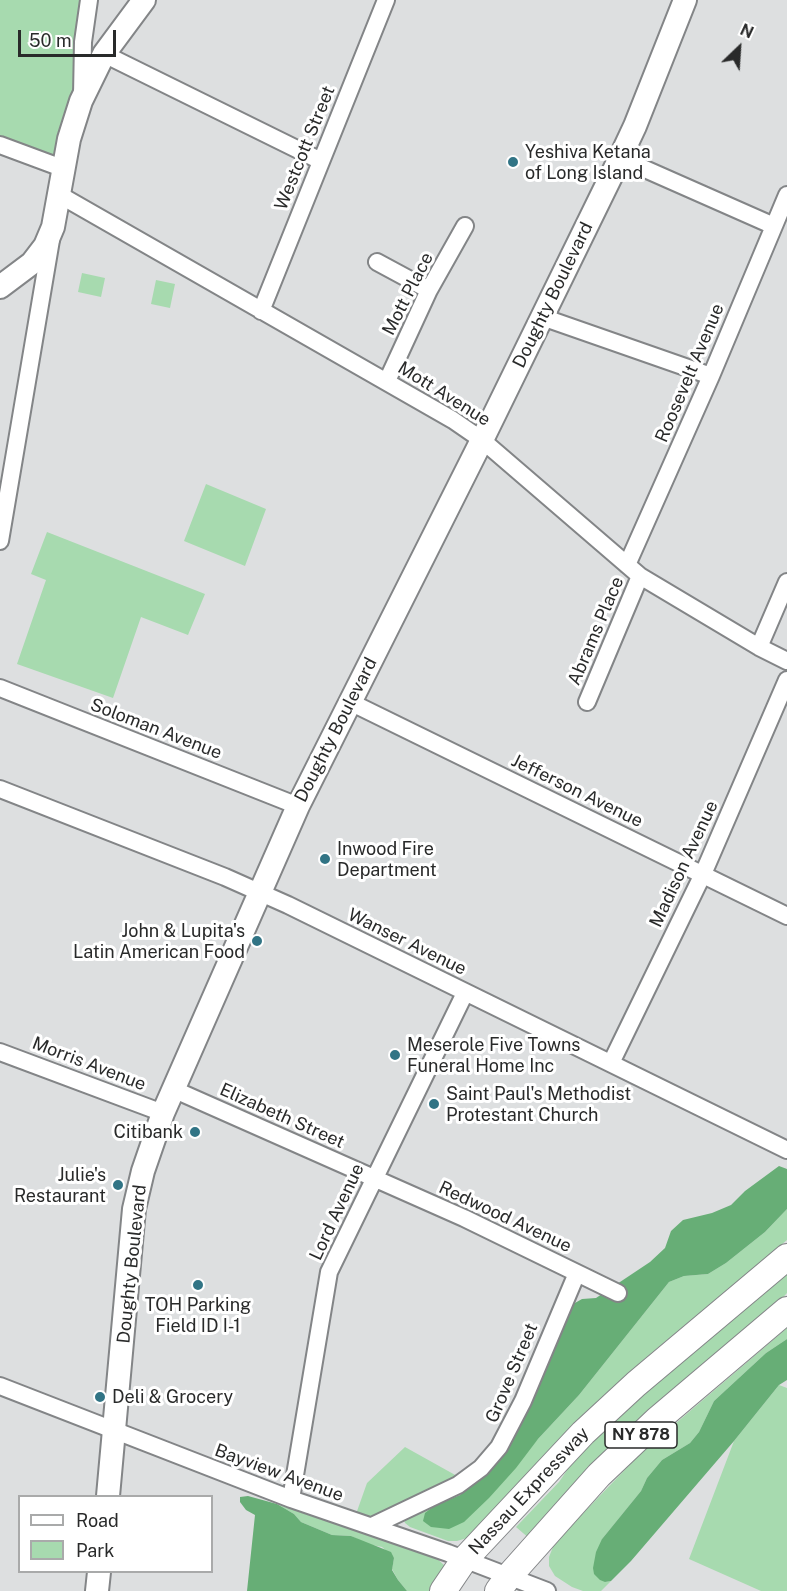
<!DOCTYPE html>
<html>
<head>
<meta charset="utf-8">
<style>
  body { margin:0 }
  #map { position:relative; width:787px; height:1591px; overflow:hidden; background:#dddfe0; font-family:"Public Sans",sans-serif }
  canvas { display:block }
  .legend { position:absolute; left:18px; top:1495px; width:195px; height:78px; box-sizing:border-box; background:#fff; border:2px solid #a9aaaa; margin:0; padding:8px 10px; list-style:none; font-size:18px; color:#292a2a }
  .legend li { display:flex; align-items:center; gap:12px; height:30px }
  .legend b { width:30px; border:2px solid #a9aaaa }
  .north { position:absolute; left:709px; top:18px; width:60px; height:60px; -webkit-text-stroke:4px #fff; paint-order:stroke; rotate:25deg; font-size:16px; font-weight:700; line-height:24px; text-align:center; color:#292a2a }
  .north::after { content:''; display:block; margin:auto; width:21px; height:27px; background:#292a2a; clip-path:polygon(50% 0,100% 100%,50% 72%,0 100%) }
  .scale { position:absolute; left:18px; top:30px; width:98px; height:27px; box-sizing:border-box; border:3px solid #292a2a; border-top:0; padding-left:8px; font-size:18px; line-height:21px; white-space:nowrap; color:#292a2a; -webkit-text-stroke:4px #fff; paint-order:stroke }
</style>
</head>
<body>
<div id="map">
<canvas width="787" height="1591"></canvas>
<ul class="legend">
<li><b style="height:8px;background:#fff"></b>Road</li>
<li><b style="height:16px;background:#a7daaf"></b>Park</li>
</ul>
<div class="north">N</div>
<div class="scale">50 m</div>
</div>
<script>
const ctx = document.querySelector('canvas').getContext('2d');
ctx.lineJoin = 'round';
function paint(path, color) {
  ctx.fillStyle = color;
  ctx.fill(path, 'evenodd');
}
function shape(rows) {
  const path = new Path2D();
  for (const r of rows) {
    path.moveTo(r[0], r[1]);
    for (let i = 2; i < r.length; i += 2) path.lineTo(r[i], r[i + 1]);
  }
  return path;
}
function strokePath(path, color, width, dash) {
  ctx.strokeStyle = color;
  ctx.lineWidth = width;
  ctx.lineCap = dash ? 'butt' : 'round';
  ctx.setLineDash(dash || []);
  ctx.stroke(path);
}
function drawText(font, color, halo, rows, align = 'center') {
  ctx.font = font + ' "Public Sans",sans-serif';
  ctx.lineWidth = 6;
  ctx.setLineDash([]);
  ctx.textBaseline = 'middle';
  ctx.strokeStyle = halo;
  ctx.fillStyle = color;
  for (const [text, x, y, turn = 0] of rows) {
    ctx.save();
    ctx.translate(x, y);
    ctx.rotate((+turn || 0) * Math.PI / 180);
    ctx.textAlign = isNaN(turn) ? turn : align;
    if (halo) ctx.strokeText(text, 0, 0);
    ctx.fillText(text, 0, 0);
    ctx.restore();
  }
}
paint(shape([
  [0,0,90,0,62,168,0,146],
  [82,273,105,278,101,297,78,292],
  [156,280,175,284,170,308,151,304],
  [206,484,266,509,245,566,184,541],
  [47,532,205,594,188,635,141,617,113,698,17,664,46,580,31,574],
  [787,1209,787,1240,642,1361,467,1538,457,1541,448,1541,410,1527,405,1523,404,1520,431,1504,460,1495,434,1506,431,1527,538,1439,579,1395,669,1282,684,1276,708,1274,726,1263,765,1232],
  [787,1268,787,1293,777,1304,530,1539,516,1527,559,1482,578,1454,643,1388],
  [787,1328,787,1339,766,1353,714,1401,699,1432,690,1443,662,1460,647,1478,641,1491,602,1539,605,1582,611,1581,601,1591,583,1591,572,1587,555,1576,549,1566,549,1557,553,1547,566,1531,641,1453],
  [779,1385,787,1388,787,1591,761,1591,689,1559,734,1441],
  [405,1447,457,1476,388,1513,376,1517,356,1514,367,1483],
  [277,1504,434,1556,444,1565,446,1572,439,1591,407,1591,398,1580,392,1569,394,1558,382,1547,367,1544,351,1536,332,1535,301,1522,294,1514]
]), '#a7daaf');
paint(shape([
  [779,1166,787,1169,787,1209,765,1232,726,1263,708,1274,684,1276,669,1282,579,1395,538,1439,516,1468,489,1498,464,1522,449,1529,431,1527,423,1521,425,1513,434,1506,460,1495,494,1463,566,1308,582,1299,596,1298,650,1262,665,1248,671,1231,683,1220,712,1213,731,1205,745,1191],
  [787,1339,787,1380,779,1385,734,1441,631,1561,611,1581,605,1582,600,1580,594,1574,593,1568,596,1552,602,1539,641,1491,647,1478,662,1460,690,1443,699,1432,714,1401,766,1353],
  [248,1496,277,1504,294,1514,301,1522,332,1535,351,1536,391,1552,394,1558,392,1570,398,1580,407,1591,247,1591,255,1515,246,1510,240,1502,240,1497]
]), '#67ae76');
const minor = shape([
  [104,54,321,161],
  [82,95,83,42,89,0],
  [0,145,62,168],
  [620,158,774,226],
  [58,194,453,420,482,440,640,576,759,647,787,661],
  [377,262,429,290],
  [261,311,386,0],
  [542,317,711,376],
  [387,381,429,290,465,226],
  [0,541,51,240],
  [627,565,711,376,787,195],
  [759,647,787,582],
  [0,688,298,806],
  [350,702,787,916],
  [587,702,640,576],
  [0,789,225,877,288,905,787,1150],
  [0,1052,163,1113],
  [611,1063,703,874,787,680],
  [175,1090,464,1218,618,1293],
  [0,1386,291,1499,448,1553,547,1591],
  [291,1499,329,1272,465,993],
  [372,1526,458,1485,481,1468,499,1447,523,1401,577,1273]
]);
const major = shape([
  [0,287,32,263,45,246,53,227,69,139,81,101,104,54,144,0],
  [108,1496,134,1209,143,1171,163,1113,298,806,482,440,620,158,635,126,685,0],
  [97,1591,99,1572]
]);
const highway = shape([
  [443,1591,464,1560,583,1433,636,1384,787,1257],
  [498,1591,509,1576,599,1475,657,1420,787,1310]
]);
strokePath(minor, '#838587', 20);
strokePath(major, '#838587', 26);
strokePath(highway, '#838587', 28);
strokePath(minor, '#fff', 16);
strokePath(major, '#fff', 22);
strokePath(highway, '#fff', 26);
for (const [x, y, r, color] of [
  [513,162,6,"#317485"],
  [325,859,6,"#317485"],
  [257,941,6,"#317485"],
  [395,1055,6,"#317485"],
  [434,1104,6,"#317485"],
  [195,1132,6,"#317485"],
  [118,1185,6,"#317485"],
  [198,1285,6,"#317485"],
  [100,1397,6,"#317485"]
]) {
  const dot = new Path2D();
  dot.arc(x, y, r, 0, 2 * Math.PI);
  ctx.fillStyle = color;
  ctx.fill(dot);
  strokePath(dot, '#fff', 2);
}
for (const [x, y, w] of [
  [641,1435,72]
]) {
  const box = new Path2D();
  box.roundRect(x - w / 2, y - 13, w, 26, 4.5);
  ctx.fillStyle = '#fff';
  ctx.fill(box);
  strokePath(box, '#292a2a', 1.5);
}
drawText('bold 16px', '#292a2a', null, [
  ["NY 878",641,1435]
]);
drawText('18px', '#292a2a', '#fff', [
  ["Westcott Street",305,148,-68],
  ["Mott Place",408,294,-63],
  ["Doughty Boulevard",553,295,-64],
  ["Roosevelt Avenue",690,373,-67],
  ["Mott Avenue",444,394,32],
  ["Abrams Place",596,631,-67],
  ["Soloman Avenue",156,729,21],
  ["Doughty Boulevard",336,730,-63],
  ["Jefferson Avenue",577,791,26],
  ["Madison Avenue",684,864,-65],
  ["Wanser Avenue",407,942,26],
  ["Morris Avenue",89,1064,21],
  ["Elizabeth Street",282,1116,24],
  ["Lord Avenue",337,1212,-65],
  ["Redwood Avenue",505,1217,25],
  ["Doughty Boulevard",132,1264,-84],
  ["Grove Street",512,1373,-67],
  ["Bayview Avenue",279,1473,20],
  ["Nassau Expressway",529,1491,-47]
]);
drawText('18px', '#292a2a', '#fff', [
  ["Yeshiva Ketana",525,152],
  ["of Long Island",525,173],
  ["Inwood Fire",337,849],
  ["Department",337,870],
  ["John & Lupita's",245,931,"right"],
  ["Latin American Food",245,952,"right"],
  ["Meserole Five Towns",407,1045],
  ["Funeral Home Inc",407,1066],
  ["Saint Paul's Methodist",446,1094],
  ["Protestant Church",446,1115],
  ["Citibank",183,1132,"right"],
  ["Julie's",106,1175,"right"],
  ["Restaurant",106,1196,"right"],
  ["TOH Parking",198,1305,"center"],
  ["Field ID I-1",198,1326,"center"],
  ["Deli & Grocery",112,1397]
], 'left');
</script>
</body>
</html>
